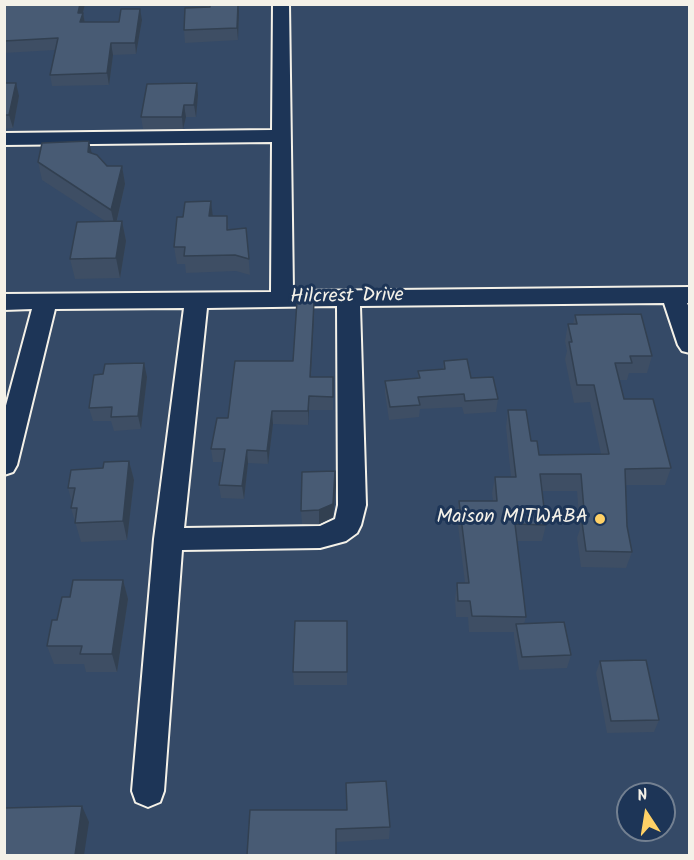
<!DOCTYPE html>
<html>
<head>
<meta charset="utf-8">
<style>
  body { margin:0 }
  #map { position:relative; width:694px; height:860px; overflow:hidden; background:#1d3557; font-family:Kalam,sans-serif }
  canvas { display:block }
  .frame { position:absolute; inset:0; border:6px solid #f4f1e8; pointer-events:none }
  .north { position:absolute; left:616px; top:782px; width:60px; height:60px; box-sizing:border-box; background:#1d3557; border:2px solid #738091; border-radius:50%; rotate:348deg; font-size:16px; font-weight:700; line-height:24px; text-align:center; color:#f4f1e8 }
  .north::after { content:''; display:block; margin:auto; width:21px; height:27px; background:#ffd166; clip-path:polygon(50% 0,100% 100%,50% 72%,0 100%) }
</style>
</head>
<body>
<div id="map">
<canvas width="694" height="860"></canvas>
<div class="frame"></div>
<div class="north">N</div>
</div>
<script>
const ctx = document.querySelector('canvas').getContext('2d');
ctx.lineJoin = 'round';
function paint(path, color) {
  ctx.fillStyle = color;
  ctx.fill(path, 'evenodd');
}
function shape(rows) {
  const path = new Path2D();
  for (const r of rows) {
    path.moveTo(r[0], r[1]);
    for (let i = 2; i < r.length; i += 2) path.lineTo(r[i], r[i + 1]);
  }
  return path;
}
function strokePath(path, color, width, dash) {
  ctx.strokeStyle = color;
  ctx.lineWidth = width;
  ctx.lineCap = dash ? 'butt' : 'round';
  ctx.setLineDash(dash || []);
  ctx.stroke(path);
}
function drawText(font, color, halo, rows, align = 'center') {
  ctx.font = font + ' Kalam,sans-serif';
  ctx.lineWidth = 6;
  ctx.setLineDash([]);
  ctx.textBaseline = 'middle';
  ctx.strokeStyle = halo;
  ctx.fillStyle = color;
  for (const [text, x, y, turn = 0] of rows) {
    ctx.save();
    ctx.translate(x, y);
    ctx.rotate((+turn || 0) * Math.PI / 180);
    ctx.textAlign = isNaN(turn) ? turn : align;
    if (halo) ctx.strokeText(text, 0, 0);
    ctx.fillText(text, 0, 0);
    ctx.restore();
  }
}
paint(shape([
  [5,5,689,5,689,855,5,856],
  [628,794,664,794,664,830,628,830]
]), '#354a67');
const street = shape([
  [273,4,289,4,293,291,690,287,690,303,687,303,690,310,690,353,682,351,678,345,664,303,360,306,366,505,361,525,357,533,346,541,320,548,182,550,164,791,160,802,148,807,136,802,132,791,154,539,184,308,55,309,17,465,13,472,4,475,4,413,32,309,4,310,4,294,271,292,272,142,4,145,4,133,272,130,273,4],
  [337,306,338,505,335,519,320,526,184,528,207,308,337,306]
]);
strokePath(street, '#f4f1e8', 4);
paint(street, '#1d3557');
paint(shape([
  [4,4,85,4,83,13,85,22,142,20,136,54,113,55,109,85,52,86,50,75,55,50,4,53],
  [239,11,238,40,185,43,184,30],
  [4,81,5,83,19,96,13,128,4,129],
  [198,95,196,117,186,117,183,129,143,129,141,117],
  [92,153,107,166,122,166,125,184,117,221,122,221,126,241,120,278,75,279,70,259,105,221,42,180,38,162],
  [212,216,227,216,229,230,246,228,250,275,236,271,186,273,185,264,177,264,174,247],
  [314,315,311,377,333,377,333,410,309,410,308,425,273,424,268,464,248,463,244,499,221,498,219,485,223,462,213,462,211,449,293,361],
  [575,315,652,356,647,373,629,373,627,380,619,380,624,399,671,468,665,485,626,485,627,526,632,552,626,568,581,567,577,538,580,529,577,491,542,491,546,525,542,541,517,541,526,617,524,624,571,655,567,668,519,670,514,637,514,632,469,632,468,617,456,617,455,599,457,583,465,583,457,517,459,501,493,501,492,493,495,477,511,477,506,427,508,410,531,441,539,455,601,454,590,402,574,403,565,359,567,351,565,341,568,324,573,324],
  [444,361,471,378,498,399,496,412,464,414,462,407,420,409,419,417,389,420,385,393,385,381,418,378,418,371,443,369],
  [144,363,147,377,141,429,114,431,111,421,93,421,89,408,103,374],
  [129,461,134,480,127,540,81,542,71,508,72,503,68,488,103,468],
  [335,471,336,485,333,517,319,524,302,524,301,511],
  [123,580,128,599,117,672,86,672,84,664,54,664,47,646,57,620,70,597],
  [347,621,347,685,294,685,293,672],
  [600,661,659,720,654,732,607,733,596,673],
  [346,783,390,827,389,839,337,842,247,855,347,810]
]), '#3e4e64');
paint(shape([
  [80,4,85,4,82,16,83,13,85,24,81,22,78,13],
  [238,4,239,11,238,40,237,28],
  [140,9,142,20,136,54,135,43],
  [111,43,113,55,109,85,107,73],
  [16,83,19,96,13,128,9,115],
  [197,83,198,95,196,117,194,105],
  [184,105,186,117,183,129,182,117],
  [89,141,93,159,88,152],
  [122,166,125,184,115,228,111,210],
  [211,201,213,218,209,216],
  [122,221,126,241,120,278,116,258],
  [314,302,314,315,310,390,310,377],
  [144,363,147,377,141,429,138,416],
  [309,396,309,410,308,425,308,411],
  [272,411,273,424,268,464,267,451],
  [247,450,248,463,244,499,242,486],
  [129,461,134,480,127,540,123,521],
  [335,471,336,485,333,517,319,524,319,510],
  [123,580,128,599,117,672,112,654],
  [82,806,89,822,84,855,75,855]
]), '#324051');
const building = shape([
  [4,4,80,4,78,13,83,13,80,22,119,22,121,9,140,9,135,43,111,43,107,73,50,75,58,38,4,41,4,4],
  [210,4,238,4,237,28,184,30,185,8,210,7,210,4],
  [4,83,16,83,9,115,4,115,4,83],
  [197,83,194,105,184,105,182,117,141,117,147,84,197,83],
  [89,141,88,152,97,155,107,166,122,166,111,210,38,162,42,143,89,141],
  [211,201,209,216,227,216,227,230,246,228,249,259,235,255,184,256,185,247,174,247,177,217,183,217,185,202,211,201],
  [122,221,116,258,70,259,77,222,122,221],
  [297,301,314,302,310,377,333,377,333,397,309,396,308,411,272,411,267,451,247,450,242,486,219,485,225,449,211,449,217,418,228,418,235,361,293,361,297,301],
  [641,314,652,356,630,356,632,363,615,363,624,399,653,399,671,468,625,469,627,526,632,552,586,551,582,522,585,522,581,474,540,474,546,525,515,524,526,617,472,616,470,601,458,601,457,583,469,583,459,501,497,501,495,477,516,477,508,410,526,410,531,441,537,441,539,455,609,454,594,385,577,385,569,342,572,342,568,324,577,324,575,315,641,314],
  [467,359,471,378,493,377,498,399,465,401,464,394,418,397,420,405,390,407,385,381,420,378,418,371,445,369,444,361,467,359],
  [144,363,138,416,111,417,112,407,89,408,94,375,103,374,105,364,144,363],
  [129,461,123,521,75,523,77,508,71,508,75,488,68,488,71,470,103,468,104,462,129,461],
  [335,471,333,504,319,510,301,511,302,472,335,471],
  [73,580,123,580,112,654,80,654,82,646,47,646,52,620,57,620,62,597,70,597,73,580],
  [295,621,347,621,347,672,293,672,295,621],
  [564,622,571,655,522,657,516,624,564,622],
  [646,660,659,720,611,721,600,661,646,660],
  [386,781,390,827,336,829,336,855,247,855,250,810,347,810,346,783,386,781],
  [82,806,75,855,4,855,4,808,82,806]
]);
paint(building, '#485b74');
strokePath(building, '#324051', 1.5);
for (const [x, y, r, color] of [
  [600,519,6,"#ffd166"]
]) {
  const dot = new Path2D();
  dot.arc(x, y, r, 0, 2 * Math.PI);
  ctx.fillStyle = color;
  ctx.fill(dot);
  strokePath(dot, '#1d3557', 2);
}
drawText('20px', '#f4f1e8', '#1d3557', [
  ["Hilcrest Drive",347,298,-1]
]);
drawText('20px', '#f4f1e8', '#1d3557', [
  ["Maison MITWABA",588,519]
], 'right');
</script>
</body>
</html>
